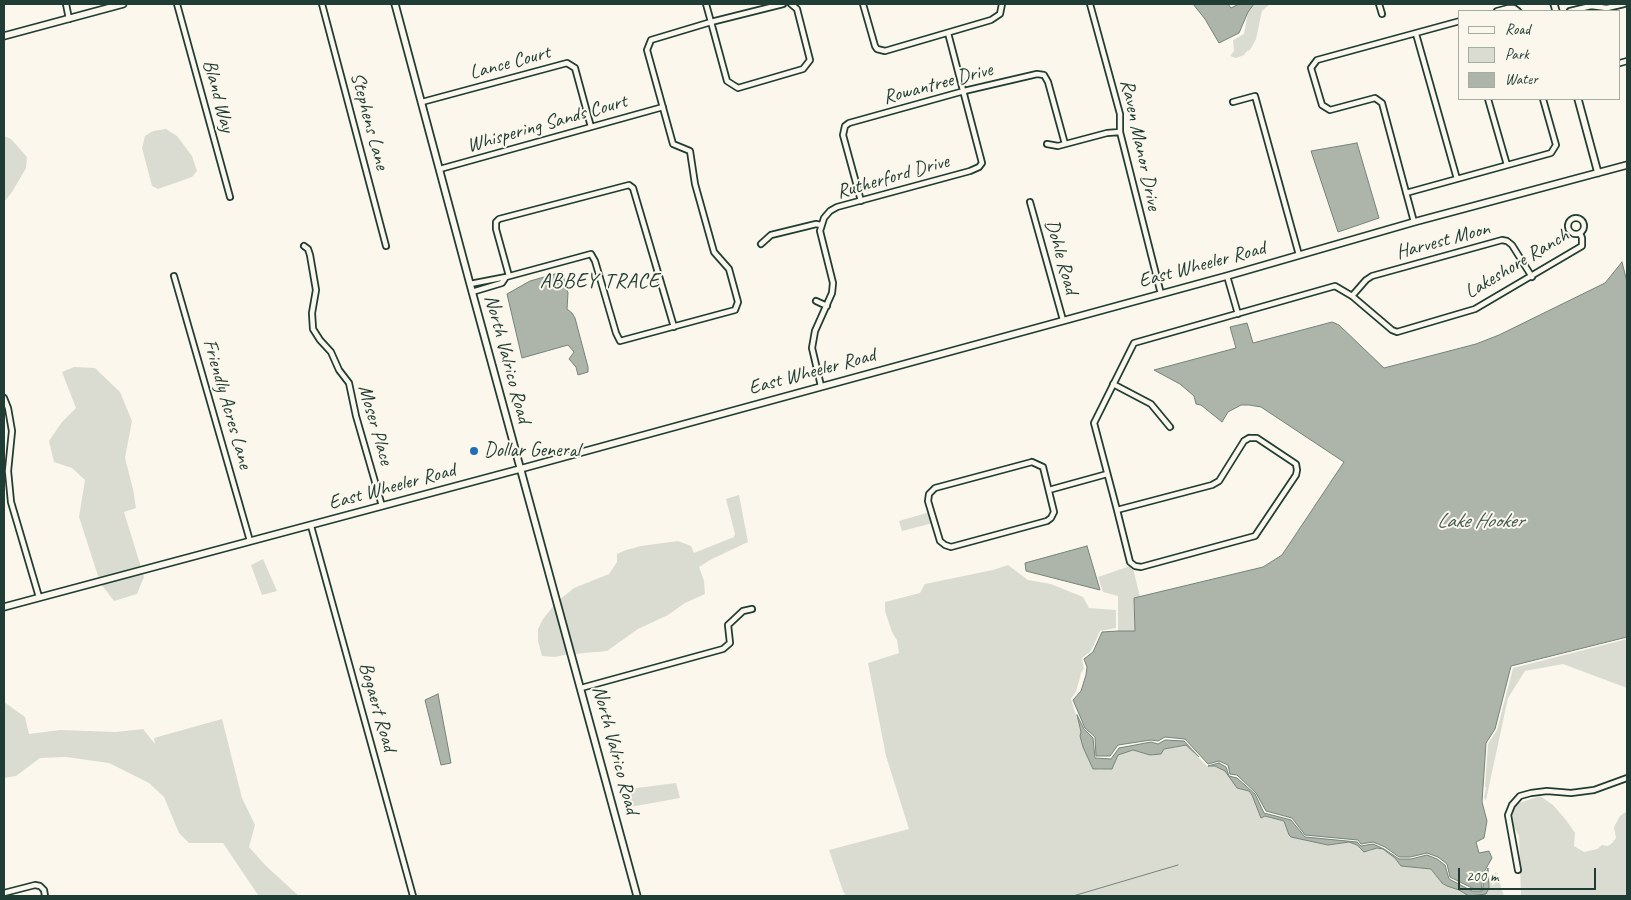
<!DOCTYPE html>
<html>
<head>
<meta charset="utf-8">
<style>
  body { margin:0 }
  #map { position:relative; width:1631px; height:900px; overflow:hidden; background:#fbf7ec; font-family:Caveat,sans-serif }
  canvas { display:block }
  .frame { position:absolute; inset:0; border:5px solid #1f3d34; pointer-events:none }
  .legend { position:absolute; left:1458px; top:10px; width:162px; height:90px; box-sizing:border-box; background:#fbf7ec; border:1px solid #a3ada2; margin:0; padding:6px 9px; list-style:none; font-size:15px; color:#1f3d34 }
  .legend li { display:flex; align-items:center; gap:10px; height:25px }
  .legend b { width:25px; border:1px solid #a3ada2 }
  .scale { position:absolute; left:1458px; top:868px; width:138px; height:22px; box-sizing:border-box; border:2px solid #1f3d34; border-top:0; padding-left:6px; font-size:15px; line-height:18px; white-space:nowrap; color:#1f3d34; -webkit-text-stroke:4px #fbf7ec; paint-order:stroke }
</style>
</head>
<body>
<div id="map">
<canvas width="1631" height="900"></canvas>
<div class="frame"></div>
<ul class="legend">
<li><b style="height:6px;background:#fbf7ec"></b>Road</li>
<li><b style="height:14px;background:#dbdcd1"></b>Park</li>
<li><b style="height:14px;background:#adb4aa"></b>Water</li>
</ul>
<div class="scale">200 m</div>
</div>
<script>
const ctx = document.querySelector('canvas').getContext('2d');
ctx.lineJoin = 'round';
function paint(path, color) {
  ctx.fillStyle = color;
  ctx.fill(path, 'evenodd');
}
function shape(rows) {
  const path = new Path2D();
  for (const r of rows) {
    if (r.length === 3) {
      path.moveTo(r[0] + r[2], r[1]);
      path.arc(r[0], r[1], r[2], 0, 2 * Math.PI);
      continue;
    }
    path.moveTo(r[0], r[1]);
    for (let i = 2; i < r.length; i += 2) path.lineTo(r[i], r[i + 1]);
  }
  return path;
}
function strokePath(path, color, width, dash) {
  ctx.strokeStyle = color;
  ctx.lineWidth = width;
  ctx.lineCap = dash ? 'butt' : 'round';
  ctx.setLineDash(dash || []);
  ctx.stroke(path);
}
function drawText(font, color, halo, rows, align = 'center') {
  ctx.font = font + ' Caveat,sans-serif';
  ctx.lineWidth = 4;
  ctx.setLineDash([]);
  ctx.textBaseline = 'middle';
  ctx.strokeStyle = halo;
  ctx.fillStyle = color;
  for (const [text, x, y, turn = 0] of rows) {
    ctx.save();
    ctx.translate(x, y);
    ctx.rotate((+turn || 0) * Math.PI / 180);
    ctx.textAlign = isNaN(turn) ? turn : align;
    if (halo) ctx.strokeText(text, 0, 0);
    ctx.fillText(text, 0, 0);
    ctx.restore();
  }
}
paint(shape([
  [1254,4,1270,4,1262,11,1256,39,1250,50,1247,51,1244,55,1236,58,1230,56,1234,51,1233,40,1244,34,1248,12],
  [166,129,177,136,192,156,197,171,192,177,158,189,152,186,142,148,145,136,153,131],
  [4,136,11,139,27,157,26,168,12,192,4,202],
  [74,367,95,368,120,392,132,421,125,458,133,489,136,508,124,512,141,567,99,579,79,517,85,480,72,468,54,462,49,441,62,422,76,408,62,372],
  [739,495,748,542,710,560,699,567,704,581,705,594,685,603,668,615,638,629,607,651,574,654,559,600,574,588,609,574,617,562,617,554,626,550,641,546,678,541,691,546,694,553,734,537,735,534,726,499],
  [930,512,933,523,902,531,899,521],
  [263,559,277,591,262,595,251,565],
  [1008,565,1028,580,1051,584,1083,597,1089,608,1116,610,1116,628,1100,631,1091,651,1082,658,1084,669,1081,673,1076,692,1071,699,1081,732,1080,736,1083,747,1093,769,1101,770,1114,766,1118,755,1133,750,1150,755,1161,754,1164,749,1186,745,1207,766,1215,766,1226,771,1237,788,1249,791,1255,801,1261,818,1265,816,1284,821,1289,835,1328,845,1349,842,1357,845,1360,849,1367,852,1377,848,1383,849,1395,858,1401,866,1431,869,1442,883,1447,886,1459,890,1469,896,846,896,843,891,829,850,909,829,886,756,868,663,899,653,897,640,892,632,885,611,885,602,920,593,925,584,993,570],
  [1130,566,1133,568,1140,597,1134,599,1135,632,1118,631,1118,596,1103,592,1098,577],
  [143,573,144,577,137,594,114,601,101,584],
  [555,604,569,654,555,657,542,656,538,641,538,629,543,619],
  [1627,639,1627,688,1563,664,1525,671,1508,698,1486,800,1484,798,1486,788,1485,786,1488,744,1497,730,1513,668],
  [4,702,25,717,29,734,60,730,116,732,143,729,155,744,154,738,222,719,242,798,255,825,249,847,266,866,299,896,258,895,223,843,189,843,179,833,164,797,149,783,109,763,66,757,40,758,16,776,4,778],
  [676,783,680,798,630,807,623,793,629,789],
  [1540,796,1553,805,1566,820,1575,833,1574,846,1584,852,1597,849,1602,845,1608,846,1612,843,1616,838,1614,827,1620,816,1627,811,1627,896,1521,896,1519,836,1514,827,1510,816,1516,804],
  [1496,872,1504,896,1477,896,1489,888,1489,879]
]), '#dbdcd1');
const water = shape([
  [1193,4,1228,4,1231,8,1239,4,1254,4,1248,12,1239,33,1219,43,1205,19,1193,4],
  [1357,143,1379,218,1338,232,1311,151,1357,143],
  [1622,262,1627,282,1627,637,1511,666,1495,729,1486,743,1482,802,1487,821,1484,838,1476,842,1479,853,1489,851,1492,858,1484,872,1481,890,1472,888,1450,877,1447,864,1438,857,1427,853,1410,857,1399,857,1385,847,1373,842,1361,844,1358,840,1305,835,1292,818,1266,811,1256,793,1237,775,1230,774,1228,765,1219,761,1208,764,1185,739,1165,737,1158,741,1151,740,1118,745,1110,756,1096,756,1095,737,1085,728,1073,700,1081,691,1086,675,1087,667,1084,659,1093,652,1102,632,1118,631,1135,631,1134,598,1263,567,1282,555,1344,462,1261,407,1249,405,1241,405,1228,412,1222,422,1201,405,1196,404,1194,396,1180,384,1154,370,1236,348,1230,327,1247,323,1253,343,1332,322,1339,325,1384,368,1476,344,1499,335,1605,283,1622,262],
  [562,272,568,293,567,309,572,313,575,318,588,367,588,372,578,375,576,367,569,359,574,352,568,345,522,358,507,294,530,281,562,272],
  [1087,546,1100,590,1026,571,1025,563,1087,546],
  [438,694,451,763,441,765,425,700,438,694],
  [1077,715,1084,729,1093,738,1095,758,1111,759,1119,748,1151,742,1158,744,1165,740,1184,741,1199,757,1186,745,1164,749,1161,754,1150,755,1133,750,1118,755,1112,769,1093,769,1083,747,1080,736,1081,732,1077,715],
  [1219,763,1226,767,1229,776,1237,778,1255,794,1264,813,1291,820,1305,837,1357,842,1361,846,1373,844,1384,849,1399,859,1411,859,1427,855,1437,859,1445,865,1449,879,1472,891,1482,891,1486,873,1488,868,1489,888,1486,894,1469,896,1459,890,1447,886,1442,883,1431,869,1401,866,1395,858,1383,849,1377,848,1364,852,1357,845,1349,842,1328,845,1291,837,1289,835,1284,821,1265,816,1261,818,1252,795,1249,791,1237,788,1225,771,1215,766,1208,766,1219,763]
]);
paint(water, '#adb4aa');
strokePath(water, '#74847b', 1);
strokePath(shape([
  [1073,896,1178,865]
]), '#74847b', 1);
const minor = shape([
  [66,4,69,19],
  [177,4,230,197],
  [322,4,386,246],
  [783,4,711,22,727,81,738,88,803,69,810,60,797,9,791,4],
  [863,4,875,46,877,49,885,51,991,20,1000,14,1002,4],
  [1090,4,1120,114,1120,132,1161,294],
  [1379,4,1382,14],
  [1497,11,1508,8,1514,8,1518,11],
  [1570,11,1591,6,1607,8,1624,4],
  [1416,34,1457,179],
  [1620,63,1627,61],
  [1488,99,1507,165],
  [422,102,567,63,575,68,591,127],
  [1233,102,1255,96,1299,255],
  [1047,144,1058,146,1107,133,1120,132],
  [440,169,663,107],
  [1406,193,1551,153,1556,145,1543,99],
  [861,201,843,135,845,126,849,123,964,91,1037,74,1044,75,1048,82,1065,144],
  [1030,202,1063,320],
  [1576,226,8],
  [1414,222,1382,103,1375,98,1330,110,1322,105,1311,68,1317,60,1460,21],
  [761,244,771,235,816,224,821,225],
  [304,246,308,249,310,255,316,290,312,313,313,329,320,340,331,352,339,370,349,383,356,416,382,506],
  [174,276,250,541],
  [509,276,496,229,496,222,499,219,629,185,633,188,674,327],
  [1227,276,1238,314],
  [470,284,506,277,591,254,595,261,616,333,620,341,735,310,738,302,729,269,714,252,695,184,690,151,673,144,647,50,651,40,711,22,706,4],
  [472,292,502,283,506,277],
  [1352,296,1366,280,1372,276,1502,240,1507,241,1512,245,1532,277],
  [816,301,827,306],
  [1113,384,1151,404,1170,427],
  [821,386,812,348,815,331,832,293,833,283,820,231,824,218,830,211,837,207,970,171,979,167,982,163,948,33],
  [4,398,8,408,12,431,8,471,11,502,39,597],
  [1249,438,1257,438,1296,464,1297,470,1296,475,1255,536,1141,567,1135,566,1130,562,1117,510,1212,485,1219,481,1244,441,1249,438],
  [1032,462,1043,467,1054,512,1051,518,1047,521,951,547,945,545,940,541,928,501,929,494,935,488,1032,462],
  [1049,490,1107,474],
  [1117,510,1094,423,1134,343,1335,286,1352,296,1392,330,1397,332,1475,309,1582,246,1582,238,1580,233],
  [311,526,413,896],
  [581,688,723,649,730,643,728,625,743,611,752,609],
  [1518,870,1508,815,1512,805,1520,796,1531,793,1547,791,1571,793,1594,790,1627,778],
  [4,893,35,885,40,886,44,890,45,896]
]);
const tertiary = shape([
  [395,4,470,284,637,896],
  [1554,4,1556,11],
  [4,36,123,4],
  [1578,99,1598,173],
  [4,607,520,469,1227,276,1414,222,1627,165]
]);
strokePath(minor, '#1f3d34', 8);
strokePath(tertiary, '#1f3d34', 9);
strokePath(minor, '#fbf7ec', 4.5);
strokePath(tertiary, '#fbf7ec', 5.5);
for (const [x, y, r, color] of [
  [474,451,5,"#1f6fb2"]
]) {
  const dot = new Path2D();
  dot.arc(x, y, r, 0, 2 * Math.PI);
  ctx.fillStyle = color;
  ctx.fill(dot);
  strokePath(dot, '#fbf7ec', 2);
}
drawText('20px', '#1f3d34', '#fbf7ec', [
  ["Lance Court",510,63,-15],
  ["Rowantree Drive",938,84,-15],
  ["Bland Way",218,96,75],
  ["Stephens Lane",369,121,75],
  ["Whispering Sands Court",547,124,-16],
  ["Raven Manor Drive",1140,145,78],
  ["Rutherford Drive",893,177,-16],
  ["Harvest Moon",1443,241,-15],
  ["Dohle Road",1061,257,74],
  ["Lakeshore Ranch",1517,264,-31],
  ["East Wheeler Road",1202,265,-15],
  ["North Valrico Road",507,359,75],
  ["East Wheeler Road",812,372,-15],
  ["Friendly Acres Lane",227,404,74],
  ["Moser Place",375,425,74],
  ["East Wheeler Road",392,487,-15],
  ["Bogaert Road",377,707,74],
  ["North Valrico Road",615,750,75]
]);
drawText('20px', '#1f3d34', '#fbf7ec', [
  ["Dollar General",484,451]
], 'left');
ctx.letterSpacing = '1px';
drawText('21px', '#1f3d34', '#fbf7ec', [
  ["ABBEY TRACE",600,281]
]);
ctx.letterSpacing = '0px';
drawText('italic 21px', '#425b52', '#fbf7ec', [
  ["Lake Hooker",1480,521]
]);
</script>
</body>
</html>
